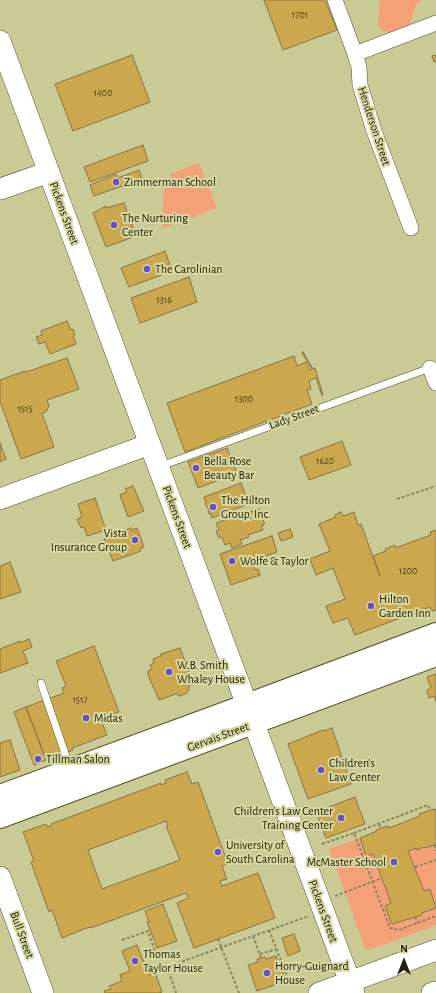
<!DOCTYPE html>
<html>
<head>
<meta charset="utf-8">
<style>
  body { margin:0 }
  #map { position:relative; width:436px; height:993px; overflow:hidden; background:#caca95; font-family:"Alegreya Sans",sans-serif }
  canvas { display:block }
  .north { position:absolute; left:384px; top:941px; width:40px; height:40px; -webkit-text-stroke:3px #d7d7a1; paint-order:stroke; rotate:0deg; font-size:11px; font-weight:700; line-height:16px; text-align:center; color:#201f0a }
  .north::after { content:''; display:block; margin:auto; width:14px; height:18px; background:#201f0a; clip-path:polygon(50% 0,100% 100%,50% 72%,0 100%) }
</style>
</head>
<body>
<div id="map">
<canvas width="436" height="993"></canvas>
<div class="north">N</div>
</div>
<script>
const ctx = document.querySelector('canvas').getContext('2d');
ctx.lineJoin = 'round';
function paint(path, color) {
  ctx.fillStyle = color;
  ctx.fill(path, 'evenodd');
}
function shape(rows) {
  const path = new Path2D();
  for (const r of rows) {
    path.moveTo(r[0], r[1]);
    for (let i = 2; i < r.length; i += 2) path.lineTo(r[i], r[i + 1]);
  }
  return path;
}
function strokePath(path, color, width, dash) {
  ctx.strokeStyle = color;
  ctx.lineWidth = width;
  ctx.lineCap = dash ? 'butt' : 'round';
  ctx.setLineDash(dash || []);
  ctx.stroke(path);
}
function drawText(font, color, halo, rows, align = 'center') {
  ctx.font = font + ' "Alegreya Sans",sans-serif';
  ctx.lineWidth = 4;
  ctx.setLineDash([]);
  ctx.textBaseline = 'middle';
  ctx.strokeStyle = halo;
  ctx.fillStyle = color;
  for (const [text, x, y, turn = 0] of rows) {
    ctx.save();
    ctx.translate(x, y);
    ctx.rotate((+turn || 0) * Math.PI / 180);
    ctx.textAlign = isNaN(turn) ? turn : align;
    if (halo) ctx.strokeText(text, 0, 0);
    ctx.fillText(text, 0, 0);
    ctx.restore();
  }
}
paint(shape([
  [380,0,422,0,416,5,409,25,398,34,383,31,378,24],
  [199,163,217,208,162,229,164,190,166,186,170,183,172,180,170,174],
  [360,838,366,856,373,854,391,903,385,906,392,924,408,918,409,920,436,908,436,925,366,951,329,849],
  [436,844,436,905,430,889,424,891,408,851,416,848,417,850]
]), '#f4a178');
const building = shape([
  [264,0,325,0,337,30,283,50,264,0],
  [132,55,150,102,73,131,55,84,132,55],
  [436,55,436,61,434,62,432,56,436,55],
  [143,145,148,161,90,182,84,167,143,145],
  [139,170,142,179,94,196,90,185,116,174,118,178,139,170],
  [124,203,136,236,106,247,93,213,106,206,106,208,124,203],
  [165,251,172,271,129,287,121,268,165,251],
  [189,277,197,302,140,323,131,298,189,277],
  [67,321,71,330,73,329,75,335,73,336,76,344,50,354,45,342,39,344,36,337,42,335,41,331,67,321],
  [303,352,313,369,315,368,323,395,322,396,316,378,309,381,311,389,307,390,312,404,185,452,167,403,294,356,297,366,306,362,309,370,312,369,302,353,303,352],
  [67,358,79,389,47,400,49,406,46,412,42,413,54,447,21,459,0,401,0,380,25,371,26,372,67,358],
  [342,441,351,465,309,480,300,457,342,441],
  [0,443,6,459,0,462,0,443],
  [227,448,237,473,198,488,188,462,227,448],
  [241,483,249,504,212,518,210,513,209,514,208,508,205,504,206,502,204,497,241,483],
  [133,486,144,511,128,517,120,495,127,492,125,489,133,486],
  [95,498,106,530,87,536,84,527,81,528,77,519,82,517,78,504,95,498],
  [259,509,264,522,264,525,261,526,263,530,248,535,249,537,240,540,242,544,232,548,230,543,225,545,222,537,219,538,216,531,219,530,216,523,241,514,242,518,242,515,259,509],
  [341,512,343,516,354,512,358,525,361,524,380,576,373,556,386,551,385,549,395,545,395,548,431,535,430,532,436,530,436,610,431,611,430,607,355,635,348,618,333,623,326,606,345,599,333,568,316,575,310,559,330,551,319,524,336,517,335,515,341,512],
  [131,528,132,530,137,528,144,547,140,549,141,551,113,561,104,539,131,528],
  [290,529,293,537,281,541,278,533,290,529],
  [272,536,277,552,252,561,255,570,258,569,260,575,231,585,220,554,272,536],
  [10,562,21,592,0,599,0,566,10,562],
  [29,639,32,647,23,651,28,663,0,673,0,649,20,641,20,643,29,639],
  [94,646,119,712,100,718,107,735,72,748,73,750,58,756,57,753,45,757,26,707,64,693,62,688,66,686,56,661,94,646],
  [180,648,193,682,190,683,190,685,187,693,180,696,176,694,159,700,148,675,148,671,152,669,150,665,154,663,153,659,161,656,161,654,180,648],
  [436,674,436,702,434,696,429,698,427,690,431,688,427,677,436,674],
  [26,707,46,760,34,765,14,712,26,707],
  [332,728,351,784,308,799,288,744,323,730,324,731,332,728],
  [10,740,20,770,0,777,0,743,10,740],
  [187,772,192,784,198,782,228,864,222,866,227,879,220,881,222,886,258,873,275,918,194,948,177,903,188,898,186,893,91,928,90,927,84,929,62,938,52,910,49,912,31,862,34,861,23,832,46,824,47,827,51,826,51,824,161,783,161,785,166,783,165,780,187,772],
  [166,821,168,825,166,826,180,860,102,889,88,850,166,821],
  [355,797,365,824,326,838,316,812,355,797],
  [434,809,435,810,436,810,436,844,426,848,425,847,416,850,416,848,408,851,424,891,430,889,436,908,422,913,422,915,392,924,385,906,391,903,373,854,366,856,360,838,375,832,375,831,381,828,388,826,389,828,420,816,419,814,434,809],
  [163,904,177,941,157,948,147,922,149,922,145,911,163,904],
  [294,934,300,951,288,956,282,938,294,934],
  [137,945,149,975,155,972,162,992,159,993,105,993,104,991,111,989,109,986,122,981,120,975,130,971,122,951,137,945],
  [276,956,286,981,257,991,248,965,258,962,257,959,265,957,266,959,276,956]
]);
paint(building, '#cba74e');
strokePath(building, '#887445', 1);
const lane = shape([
  [161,466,430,368],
  [41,683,70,768]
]);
const street = shape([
  [335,0,355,54,359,67,360,85,374,131,411,228],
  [355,54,436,23],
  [430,368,436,383]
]);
const secondary = shape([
  [0,41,354,993],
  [0,189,49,172],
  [0,499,150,444],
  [0,877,43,993],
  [319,993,436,950],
  [432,993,436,992]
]);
const primary = shape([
  [0,796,247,705,436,634],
  [0,817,436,655]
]);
strokePath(lane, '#504e1c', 8);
strokePath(street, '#504e1c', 16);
strokePath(secondary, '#504e1c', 22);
strokePath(primary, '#504e1c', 24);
strokePath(shape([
  [397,499,436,486],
  [379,824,381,828],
  [354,833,428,805,430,810],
  [322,844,354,833,390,928,399,930,436,916],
  [434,845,436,851],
  [415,867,436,860],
  [335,896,382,878],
  [415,917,417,923],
  [269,930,290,984],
  [253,936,261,958],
  [218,939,239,993],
  [122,940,148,931,161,969,309,916],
  [260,954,277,949],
  [167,967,176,993]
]), '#88875f', 2, [3, 2]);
strokePath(lane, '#fff', 7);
strokePath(street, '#fff', 15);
strokePath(secondary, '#fff', 21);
strokePath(primary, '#fff', 22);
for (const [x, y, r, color] of [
  [116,182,4,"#664fc8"],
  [114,225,4,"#664fc8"],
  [147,269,4,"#664fc8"],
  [196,468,4,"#664fc8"],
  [213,507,4,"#664fc8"],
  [135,540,4,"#664fc8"],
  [232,561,4,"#664fc8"],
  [371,606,4,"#664fc8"],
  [169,672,4,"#664fc8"],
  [86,718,4,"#664fc8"],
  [38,759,4,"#664fc8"],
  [321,770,4,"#664fc8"],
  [341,818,4,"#664fc8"],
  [218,852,4,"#664fc8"],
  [394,862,4,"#664fc8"],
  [135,961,4,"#664fc8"],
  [267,973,4,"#664fc8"]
]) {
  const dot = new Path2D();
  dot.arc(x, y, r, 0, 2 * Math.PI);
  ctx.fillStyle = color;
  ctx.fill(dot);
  strokePath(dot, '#d7d7a1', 1.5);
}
drawText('10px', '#4b411b', null, [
  ["1701",300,15],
  ["1400",103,93],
  ["1316",164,300],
  ["1300",244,399],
  ["1515",25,409],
  ["1620",325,461],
  ["1200",408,571],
  ["1517",80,700]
]);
drawText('12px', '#201f0a', '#d7d7a1', [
  ["Henderson Street",374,126,72],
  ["Pickens Street",64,213,70],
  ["Lady Street",294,417,-20],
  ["Pickens Street",177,517,70],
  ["Gervais Street",218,737,-20],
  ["Pickens Street",323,911,70],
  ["Bull Street",22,935,70]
]);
drawText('12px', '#201f0a', '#d7d7a1', [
  ["Zimmerman School",124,182],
  ["The Nurturing",122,218],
  ["Center",122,232],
  ["The Carolinian",155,269],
  ["Bella Rose",204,461],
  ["Beauty Bar",204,475],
  ["The Hilton",221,500],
  ["Group, Inc.",221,514],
  ["Vista",127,533,"right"],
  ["Insurance Group",127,547,"right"],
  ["Wolfe & Taylor",240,561],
  ["Hilton",379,599],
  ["Garden Inn",379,613],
  ["W.B. Smith",177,665],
  ["Whaley House",177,679],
  ["Midas",94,718],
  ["Tillman Salon",46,759],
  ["Children's",329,763],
  ["Law Center",329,777],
  ["Children's Law Center",333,811,"right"],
  ["Training Center",333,825,"right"],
  ["University of",226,845],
  ["South Carolina",226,859],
  ["McMaster School",386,862,"right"],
  ["Thomas",143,954],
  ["Taylor House",143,968],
  ["Horry-Guignard",275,966],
  ["House",275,980]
], 'left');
</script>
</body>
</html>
